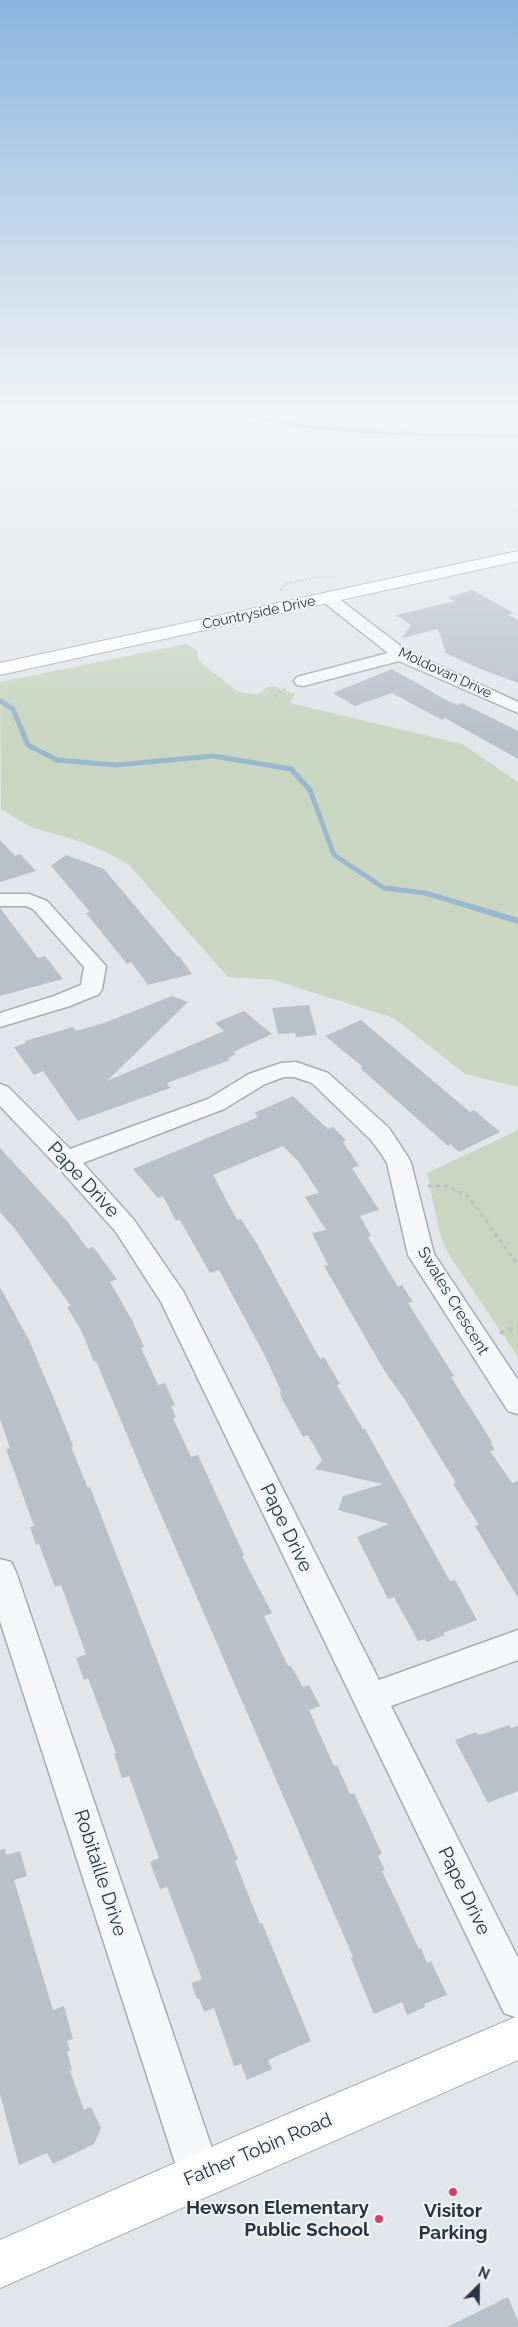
<!DOCTYPE html>
<html>
<head>
<meta charset="utf-8">
<style>
  body { margin:0 }
  #map { position:relative; width:518px; height:2327px; overflow:hidden; background:#e2e6eb; font-family:Raleway,sans-serif }
  canvas { display:block }
  .north { position:absolute; left:453px; top:2262px; width:50px; height:50px; -webkit-text-stroke:4px #f2f5f8; paint-order:stroke; rotate:23deg; font-size:14px; font-weight:700; line-height:20px; text-align:center; color:#283545 }
  .north::after { content:''; display:block; margin:auto; width:18px; height:22px; background:#283545; clip-path:polygon(50% 0,100% 100%,50% 72%,0 100%) }
</style>
</head>
<body>
<div id="map">
<canvas width="518" height="2327"></canvas>
<div class="north">N</div>
</div>
<script>
const ctx = document.querySelector('canvas').getContext('2d');
ctx.lineJoin = 'round';
function paint(path, color) {
  ctx.fillStyle = color;
  ctx.fill(path, 'evenodd');
}
function shape(rows) {
  const path = new Path2D();
  for (const r of rows) {
    path.moveTo(r[0], r[1]);
    for (let i = 2; i < r.length; i += 2) path.lineTo(r[i], r[i + 1]);
  }
  return path;
}
function strokePath(path, color, width, dash) {
  ctx.strokeStyle = color;
  ctx.lineWidth = width;
  ctx.lineCap = dash ? 'butt' : 'round';
  ctx.setLineDash(dash || []);
  ctx.stroke(path);
}
function drawText(font, color, halo, rows, align = 'center') {
  ctx.font = font + ' Raleway,sans-serif';
  ctx.lineWidth = 4;
  ctx.setLineDash([]);
  ctx.textBaseline = 'middle';
  ctx.strokeStyle = halo;
  ctx.fillStyle = color;
  for (const [text, x, y, turn = 0] of rows) {
    ctx.save();
    ctx.translate(x, y);
    ctx.rotate((+turn || 0) * Math.PI / 180);
    ctx.textAlign = isNaN(turn) ? turn : align;
    if (halo) ctx.strokeText(text, 0, 0);
    ctx.fillText(text, 0, 0);
    ctx.restore();
  }
}
paint(shape([
  [186,644,197,650,198,660,237,691,257,695,267,687,276,686,281,690,296,694,290,703,462,744,518,782,518,1087,465,1074,394,1018,274,980,228,977,129,865,110,854,82,842,31,827,1,809,0,682],
  [518,1129,518,1357,449,1255,440,1234,427,1173,512,1133]
]), '#c9d6c2');
strokePath(shape([
  [224,410,308,427,425,435,518,436]
]), '#9ab7ce', 4);
strokePath(shape([
  [0,701,13,709,28,745,57,760,116,765,213,756,291,769,310,790,334,855,384,888,425,893,476,908]
]), '#9ab7ce', 5);
strokePath(shape([
  [472,907,518,921]
]), '#9ab7ce', 6);
paint(shape([
  [472,590,514,613,508,615,518,620,518,683,478,668,446,653,438,629,402,638,411,625,396,615,455,601,448,597],
  [392,669,448,701,457,705,462,703,518,731,518,759,445,718,442,720,392,693,355,706,333,693],
  [0,840,15,856,20,854,36,871,0,882],
  [66,855,104,869,177,956,179,956,192,974,148,985,131,962,127,964,102,933,86,913,90,912,51,866],
  [0,908,38,958,45,956,63,979,0,996],
  [172,996,188,1002,107,1081,224,1031,215,1023,244,1011,272,1034,233,1052,236,1054,228,1058,230,1060,167,1083,170,1088,78,1121,43,1071,34,1075,14,1047,26,1043,25,1041,73,1027,76,1031,104,1023],
  [309,1005,317,1035,296,1037,295,1033,278,1034,272,1008],
  [361,1020,470,1112,474,1110,500,1132,459,1152,450,1144,448,1146,360,1068,363,1067,325,1036],
  [293,1096,328,1129,333,1127,346,1140,343,1142,359,1166,352,1168,379,1210,360,1216,371,1236,368,1237,398,1287,402,1285,413,1302,408,1303,454,1376,451,1377,492,1442,491,1443,495,1450,490,1451,512,1483,518,1481,518,1598,475,1526,479,1525,453,1484,456,1483,405,1400,384,1370,324,1266,328,1265,312,1233,326,1230,305,1197,319,1193,298,1161,283,1146,213,1175,237,1220,241,1219,257,1244,320,1359,324,1357,340,1384,337,1385,363,1429,365,1429,450,1581,455,1580,477,1620,443,1633,445,1635,427,1642,425,1639,418,1641,394,1597,388,1599,357,1537,389,1524,338,1510,343,1496,383,1484,315,1469,322,1460,308,1435,303,1437,282,1399,280,1393,281,1391,265,1356,219,1270,210,1273,180,1220,176,1221,163,1196,158,1198,133,1169,258,1117,254,1113],
  [0,1148,66,1220,88,1249,93,1247,117,1279,110,1282,132,1320,144,1347,141,1348,158,1385,165,1383,175,1405,171,1406,176,1417,173,1418,191,1457,198,1455,244,1555,242,1556,272,1613,264,1616,288,1666,291,1666,303,1687,309,1685,320,1706,309,1710,334,1766,337,1765,350,1794,354,1793,382,1854,378,1856,385,1870,382,1871,419,1949,421,1948,427,1963,431,1961,447,1995,424,2004,425,2007,407,2015,402,2002,374,2014,351,1958,353,1957,143,1473,96,1361,94,1362,82,1332,67,1307,71,1306,15,1229,0,1212],
  [0,1287,29,1340,60,1413,73,1446,71,1447,88,1488,90,1487,195,1757,238,1859,235,1861,260,1924,262,1923,311,2041,268,2060,272,2069,247,2080,241,2064,234,2066,214,2008,204,2012,199,1999,197,1999,191,1983,202,1979,167,1887,160,1889,150,1862,159,1858,129,1776,122,1778,114,1754,116,1753,88,1678,84,1680,76,1658,86,1654,61,1585,55,1587,39,1544,36,1545,30,1527,34,1526,6,1449,10,1448,0,1419],
  [509,1725,511,1728,518,1726,518,1791,488,1803,455,1740,476,1732,478,1735,486,1733],
  [5,1849,6,1855,20,1851,27,1876,14,1880,53,2010,64,2006,73,2039,67,2041,70,2050,67,2052,72,2070,70,2071,84,2110,91,2107,101,2128,94,2144,53,2164,47,2153,19,2165,0,2094,0,1850],
  [508,2297,518,2321,518,2327,447,2327]
]), '#b8c0ca');
const street = shape([
  [328,593,334,595,407,651,518,702,518,713,399,661,303,686,297,685,294,681,297,677,388,653,322,601,320,598,322,595,328,593],
  [0,894,29,894,47,901,106,966,102,989,99,994,70,1006,0,1027,0,1013,54,996,81,985,84,967,33,909,26,906,0,906,0,894],
  [296,1062,328,1073,389,1128,408,1157,411,1163,434,1254,518,1380,518,1414,508,1411,408,1255,387,1163,380,1152,371,1140,312,1083,294,1077,284,1077,265,1084,224,1109,83,1163,134,1220,183,1291,379,1680,518,1630,518,1660,391,1706,518,1958,518,2018,504,2013,161,1302,116,1232,57,1166,0,1106,0,1084,8,1087,70,1149,208,1099,249,1074,281,1063,296,1062],
  [0,1559,11,1562,16,1572,221,2175,215,2190,200,2196,185,2190,179,2175,0,1621,0,1559]
]);
const secondary = shape([
  [518,551,518,561,0,675,0,663,518,551],
  [518,2016,518,2060,0,2288,0,2240,234,2137,518,2016]
]);
strokePath(street, '#a6adb6', 3);
strokePath(secondary, '#a6adb6', 2);
strokePath(shape([
  [280,590,286,584,317,577,335,577]
]), '#bcc1c7', 2, [2, 2]);
strokePath(shape([
  [275,696,287,688]
]), '#bcc1c7', 2.5, [2.5, 2.5]);
strokePath(shape([
  [428,1186,446,1186,468,1196,518,1265]
]), '#bcc1c7', 3, [4, 4]);
strokePath(shape([
  [500,1333,518,1327]
]), '#bcc1c7', 4, [4.5, 4.5]);
paint(street, '#f5f7f9');
paint(secondary, '#fff');
const sky = ctx.createLinearGradient(0, 0, 0, 735);
sky.addColorStop(0, '#89b5de');
sky.addColorStop(0.56, '#f2f4f6');
sky.addColorStop(1, '#f2f4f600');
ctx.fillStyle = sky;
ctx.fillRect(0, 0, 518, 735);
for (const [x, y, r, color] of [
  [453,2192,5,"#da3d60"],
  [379,2219,5,"#da3d60"]
]) {
  const dot = new Path2D();
  dot.arc(x, y, r, 0, 2 * Math.PI);
  ctx.fillStyle = color;
  ctx.fill(dot);
  strokePath(dot, '#f2f5f8', 2);
}
drawText('14px', '#283545', '#f2f5f8', [
  ["Countryside Drive",259,613,-12],
  ["Moldovan Drive",445,673,25]
]);
drawText('16px', '#283545', '#f2f5f8', [
  ["Swales Crescent",453,1301,59]
]);
drawText('19px', '#283545', '#f2f5f8', [
  ["Pape Drive",83,1180,47],
  ["Pape Drive",286,1528,64],
  ["Robitaille Drive",100,1873,72],
  ["Pape Drive",464,1891,64],
  ["Father Tobin Road",258,2150,-23]
]);
drawText('bold 19px', '#283545', '#f2f5f8', [
  ["Hewson Elementary",369,2208],
  ["Public School",369,2230],
  ["Visitor",453,2211,"center"],
  ["Parking",453,2233,"center"]
], 'right');
</script>
</body>
</html>
